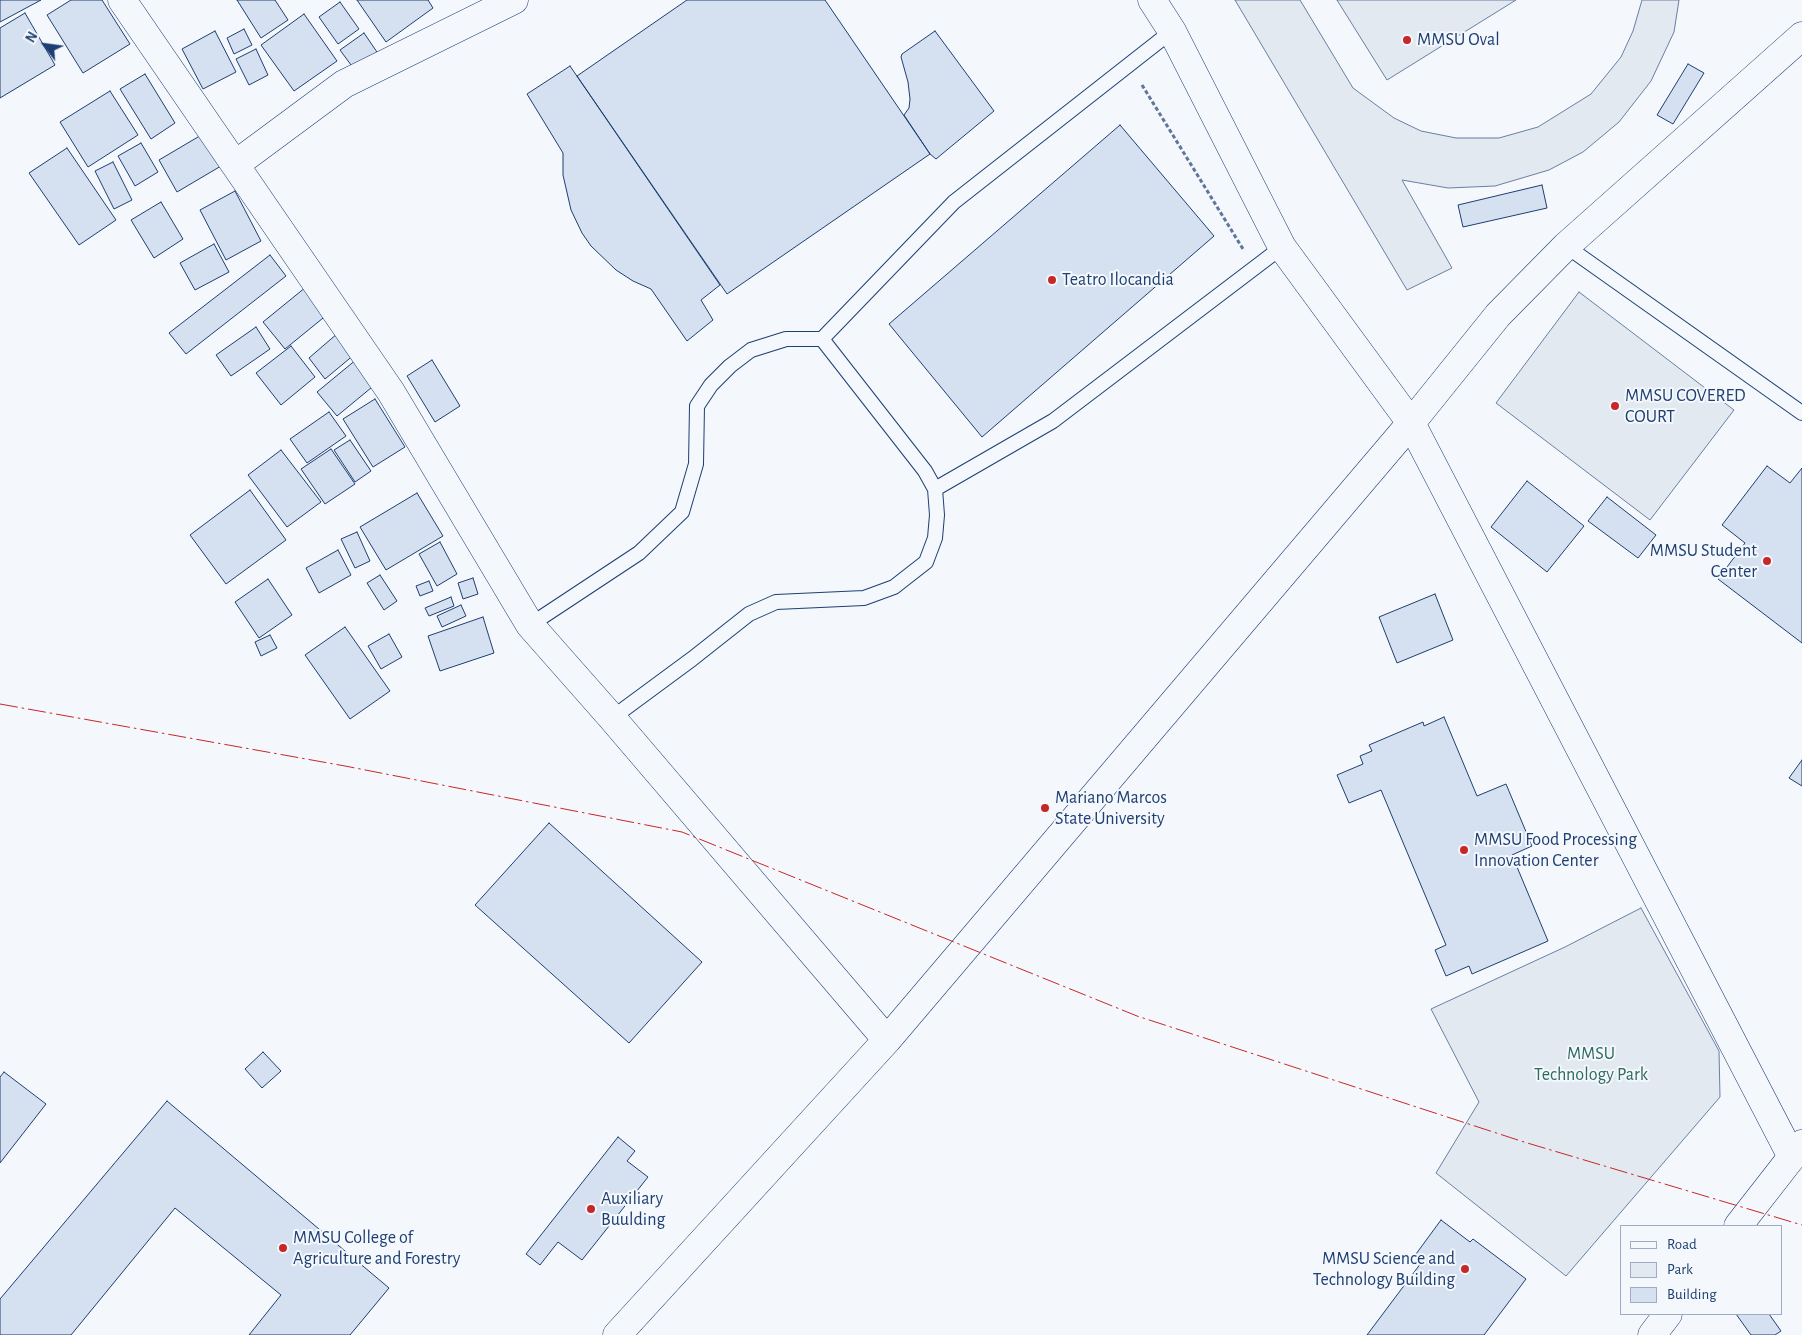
<!DOCTYPE html>
<html>
<head>
<meta charset="utf-8">
<style>
  body { margin:0 }
  #map { position:relative; width:1802px; height:1335px; overflow:hidden; background:#f4f7fb; font-family:"Alegreya Sans",sans-serif }
  canvas { display:block }
  .legend { position:absolute; left:1620px; top:1225px; width:162px; height:90px; box-sizing:border-box; background:#f4f7fb; border:1px solid #9eadc5; margin:0; padding:6px 9px; list-style:none; font-size:15px; color:#1d3f73 }
  .legend li { display:flex; align-items:center; gap:10px; height:25px }
  .legend b { width:25px; border:1px solid #9eadc5 }
  .north { position:absolute; left:20px; top:20px; width:50px; height:50px; -webkit-text-stroke:4px #f4f7fb; paint-order:stroke; rotate:300deg; font-size:14px; font-weight:700; line-height:20px; text-align:center; color:#1d3f73 }
  .north::after { content:''; display:block; margin:auto; width:18px; height:22px; background:#1d3f73; clip-path:polygon(50% 0,100% 100%,50% 72%,0 100%) }
</style>
</head>
<body>
<div id="map">
<canvas width="1802" height="1335"></canvas>
<ul class="legend">
<li><b style="height:6px;background:#f4f7fb"></b>Road</li>
<li><b style="height:14px;background:#e3e9f0"></b>Park</li>
<li><b style="height:14px;background:#d5e0f0"></b>Building</li>
</ul>
<div class="north">N</div>
</div>
<script>
const ctx = document.querySelector('canvas').getContext('2d');
ctx.lineJoin = 'round';
function paint(path, color) {
  ctx.fillStyle = color;
  ctx.fill(path, 'evenodd');
}
function shape(rows) {
  const path = new Path2D();
  for (const r of rows) {
    path.moveTo(r[0], r[1]);
    for (let i = 2; i < r.length; i += 2) path.lineTo(r[i], r[i + 1]);
  }
  return path;
}
function strokePath(path, color, width, dash) {
  ctx.strokeStyle = color;
  ctx.lineWidth = width;
  ctx.lineCap = dash ? 'butt' : 'round';
  ctx.setLineDash(dash || []);
  ctx.stroke(path);
}
function drawText(font, color, halo, rows, align = 'center') {
  ctx.font = font + ' "Alegreya Sans",sans-serif';
  ctx.lineWidth = 4;
  ctx.setLineDash([]);
  ctx.textBaseline = 'middle';
  ctx.strokeStyle = halo;
  ctx.fillStyle = color;
  for (const [text, x, y, turn = 0] of rows) {
    ctx.save();
    ctx.translate(x, y);
    ctx.rotate((+turn || 0) * Math.PI / 180);
    ctx.textAlign = isNaN(turn) ? turn : align;
    if (halo) ctx.strokeText(text, 0, 0);
    ctx.fillText(text, 0, 0);
    ctx.restore();
  }
}
const green = shape([
  [1235,0,1300,0,1353,88,1394,118,1421,131,1456,138,1499,138,1538,127,1591,94,1621,57,1633,31,1642,0,1679,0,1674,32,1651,81,1619,122,1583,152,1549,170,1495,186,1448,188,1402,180,1452,268,1407,290,1235,0],
  [1337,0,1516,0,1387,80,1337,0],
  [1579,292,1734,410,1650,520,1496,403,1579,292],
  [1641,908,1719,1051,1720,1097,1566,1276,1436,1173,1479,1102,1431,1009,1565,947,1641,908]
]);
paint(green, '#e3e9f0');
strokePath(green, '#687fa3', 1);
const building = shape([
  [0,0,41,0,0,22,0,0],
  [71,0,102,0,130,44,83,73,47,15,71,0],
  [237,0,275,0,288,20,261,38,237,0],
  [357,0,428,0,433,8,386,42,357,0],
  [687,0,825,0,930,154,727,294,577,76,687,0],
  [340,2,359,29,338,44,319,17,340,2],
  [25,13,55,65,0,98,0,28,25,13],
  [304,14,337,61,294,91,261,45,304,14],
  [244,29,252,45,234,54,227,38,244,29],
  [215,31,236,72,203,89,182,49,215,31],
  [935,31,994,111,936,159,930,154,904,115,909,108,910,99,908,82,901,57,902,54,935,31],
  [364,33,377,52,354,69,340,50,364,33],
  [256,49,268,75,249,85,236,59,256,49],
  [1688,64,1704,73,1673,124,1657,115,1688,64],
  [570,66,720,285,701,300,713,320,687,341,651,289,633,281,616,270,591,246,582,233,571,210,563,175,563,153,527,94,570,66],
  [145,74,175,123,151,139,120,89,145,74],
  [110,91,138,135,88,167,60,122,110,91],
  [1120,125,1214,236,982,437,889,324,1120,125],
  [203,134,221,166,177,192,159,160,203,134],
  [141,143,158,172,135,186,118,156,141,143],
  [67,148,116,220,79,245,29,173,67,148],
  [113,162,132,200,114,209,95,171,113,162],
  [1542,185,1547,208,1463,227,1458,205,1542,185],
  [235,191,261,241,226,260,200,210,235,191],
  [161,202,183,239,154,258,131,220,161,202],
  [214,244,229,272,195,290,180,263,214,244],
  [270,255,286,276,186,354,169,333,270,255],
  [306,287,328,314,285,349,263,322,306,287],
  [256,327,270,349,231,376,216,355,256,327],
  [338,333,355,354,325,379,309,358,338,333],
  [291,346,315,377,281,405,256,373,291,346],
  [357,359,377,383,337,416,317,392,357,359],
  [432,360,460,406,435,422,407,376,432,360],
  [375,399,405,447,373,467,343,419,375,399],
  [329,412,346,436,307,463,290,439,329,412],
  [350,440,371,471,355,482,334,450,350,440],
  [331,449,355,484,325,504,301,469,331,449],
  [281,450,321,502,287,527,248,475,281,450],
  [1767,466,1790,483,1802,468,1802,643,1718,579,1745,543,1722,525,1767,466],
  [1527,481,1584,526,1547,572,1491,527,1527,481],
  [250,490,286,540,226,584,190,535,250,490],
  [417,493,443,536,386,570,360,527,417,493],
  [1607,497,1656,535,1638,558,1588,521,1607,497],
  [357,532,370,561,355,568,341,539,357,532],
  [440,542,457,574,437,586,419,554,440,542],
  [338,550,351,575,319,593,306,568,338,550],
  [380,575,397,601,384,610,367,583,380,575],
  [473,578,478,594,463,599,458,583,473,578],
  [268,579,292,615,259,638,235,602,268,579],
  [429,581,433,591,420,596,416,586,429,581],
  [1435,594,1453,640,1397,663,1379,617,1435,594],
  [451,597,454,606,429,616,425,608,451,597],
  [461,605,466,616,442,627,437,616,461,605],
  [483,617,494,653,440,671,428,636,483,617],
  [345,627,390,691,350,719,305,655,345,627],
  [389,634,402,657,381,669,368,646,389,634],
  [270,635,277,648,261,656,255,642,270,635],
  [1444,717,1477,796,1506,784,1532,846,1512,855,1548,941,1472,974,1469,966,1446,976,1435,950,1446,945,1381,790,1349,803,1337,775,1363,764,1360,756,1372,751,1369,745,1423,722,1424,726,1444,717],
  [1802,760,1802,786,1789,778,1802,760],
  [549,823,702,962,629,1043,475,905,549,823],
  [263,1052,281,1071,262,1088,245,1069,263,1052],
  [4,1072,46,1104,0,1163,0,1077,4,1072],
  [167,1101,389,1288,350,1335,249,1335,281,1295,175,1208,71,1335,0,1335,0,1299,167,1101],
  [618,1137,635,1151,627,1161,648,1177,582,1260,558,1242,540,1265,526,1254,618,1137],
  [1441,1220,1470,1242,1473,1239,1526,1279,1484,1335,1367,1335,1424,1259,1416,1254,1441,1220],
  [1736,1314,1769,1314,1781,1331,1775,1335,1751,1335,1736,1314]
]);
paint(building, '#d5e0f0');
strokePath(building, '#1d3f73', 1);
const lane = shape([
  [1566,246,1802,413],
  [822,339,954,202,1172,31],
  [935,489,1053,421,1282,247],
  [530,625,639,553,682,512,696,464,697,406,711,385,730,366,751,350,786,339,822,339,925,471,935,489,937,515,935,538,926,562,894,587,864,598,776,602,749,614,692,659,612,718]
]);
const street = shape([
  [122,0,391,392,530,625,612,718,887,1040],
  [1152,0,1172,31,1282,247,1411,423,1792,1157],
  [236,164,344,84,514,0],
  [617,1335,887,1040,1411,423,1498,315,1566,246,1802,36]
]);
const primary = shape([
  [1738,1226,1802,1144],
  [1652,1335,1668,1314]
]);
strokePath(lane, '#1d3f73', 16);
strokePath(street, '#1d3f73', 29);
strokePath(primary, '#1d3f73', 29);
strokePath(shape([
  [1142,85,1243,249]
]), '#5e769c', 3, [4, 2.5]);
strokePath(lane, '#f4f7fb', 14);
strokePath(street, '#f4f7fb', 28);
strokePath(primary, '#f4f7fb', 28);
strokePath(shape([
  [0,704,345,766,682,832,1137,1016,1524,1142,1802,1225]
]), '#c62828', 1, [18, 4, 2.5, 4]);
for (const [x, y, r, color] of [
  [1407,40,5,"#c62828"],
  [1052,280,5,"#c62828"],
  [1615,406,5,"#c62828"],
  [1767,561,5,"#c62828"],
  [1045,808,5,"#c62828"],
  [1464,850,5,"#c62828"],
  [591,1209,5,"#c62828"],
  [283,1248,5,"#c62828"],
  [1465,1269,5,"#c62828"]
]) {
  const dot = new Path2D();
  dot.arc(x, y, r, 0, 2 * Math.PI);
  ctx.fillStyle = color;
  ctx.fill(dot);
  strokePath(dot, '#f4f7fb', 2);
}
drawText('18px', '#1d3f73', '#f4f7fb', [
  ["MMSU Oval",1417,40],
  ["Teatro Ilocandia",1062,280],
  ["MMSU COVERED",1625,396],
  ["COURT",1625,417],
  ["MMSU Student",1757,551,"right"],
  ["Center",1757,572,"right"],
  ["Mariano Marcos",1055,798],
  ["State University",1055,819],
  ["MMSU Food Processing",1474,840],
  ["Innovation Center",1474,861],
  ["Auxiliary",601,1199],
  ["Buulding",601,1220],
  ["MMSU College of",293,1238],
  ["Agriculture and Forestry",293,1259],
  ["MMSU Science and",1455,1259,"right"],
  ["Technology Building",1455,1280,"right"]
], 'left');
drawText('18px', '#2c6c60', '#f4f7fb', [
  ["MMSU",1591,1054],
  ["Technology Park",1591,1075]
]);
</script>
</body>
</html>
